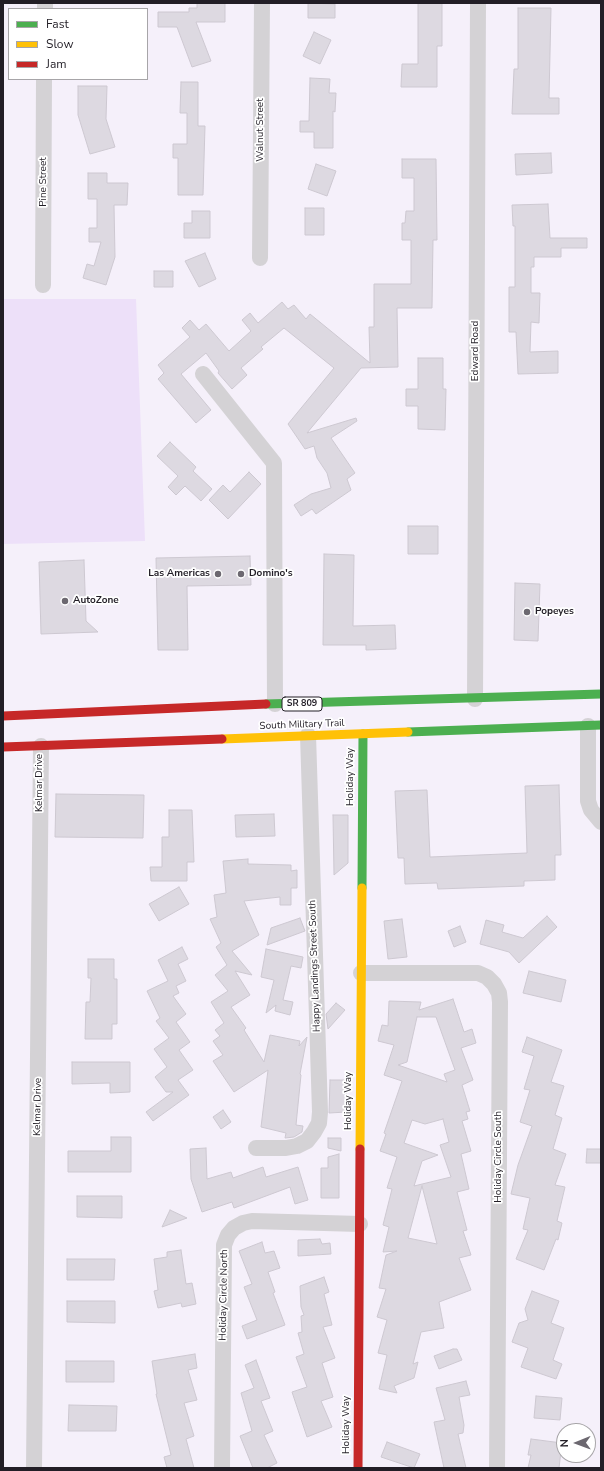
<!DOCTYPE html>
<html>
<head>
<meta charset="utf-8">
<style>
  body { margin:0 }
  #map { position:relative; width:604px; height:1471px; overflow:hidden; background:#f5f0fa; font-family:"Nunito Sans",sans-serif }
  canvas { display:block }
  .frame { position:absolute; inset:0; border:4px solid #221e26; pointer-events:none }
  .legend { position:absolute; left:8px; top:8px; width:140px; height:72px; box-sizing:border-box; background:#fff; border:1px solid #a7a5a8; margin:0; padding:5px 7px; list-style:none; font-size:12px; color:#221e26 }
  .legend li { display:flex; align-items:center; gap:8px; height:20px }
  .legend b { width:20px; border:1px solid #a7a5a8 }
  .north { position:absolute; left:556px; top:1423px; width:40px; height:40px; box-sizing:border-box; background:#fff; border:1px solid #a7a5a8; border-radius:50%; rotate:269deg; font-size:11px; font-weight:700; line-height:16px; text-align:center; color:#221e26 }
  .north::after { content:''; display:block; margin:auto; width:14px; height:18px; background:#6c6870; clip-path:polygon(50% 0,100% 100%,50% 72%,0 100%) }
</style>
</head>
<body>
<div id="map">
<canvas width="604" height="1471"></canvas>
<div class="frame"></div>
<ul class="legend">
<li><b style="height:5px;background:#4caf50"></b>Fast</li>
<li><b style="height:5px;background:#ffc107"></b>Slow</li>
<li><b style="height:5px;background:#c62828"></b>Jam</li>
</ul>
<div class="north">N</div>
</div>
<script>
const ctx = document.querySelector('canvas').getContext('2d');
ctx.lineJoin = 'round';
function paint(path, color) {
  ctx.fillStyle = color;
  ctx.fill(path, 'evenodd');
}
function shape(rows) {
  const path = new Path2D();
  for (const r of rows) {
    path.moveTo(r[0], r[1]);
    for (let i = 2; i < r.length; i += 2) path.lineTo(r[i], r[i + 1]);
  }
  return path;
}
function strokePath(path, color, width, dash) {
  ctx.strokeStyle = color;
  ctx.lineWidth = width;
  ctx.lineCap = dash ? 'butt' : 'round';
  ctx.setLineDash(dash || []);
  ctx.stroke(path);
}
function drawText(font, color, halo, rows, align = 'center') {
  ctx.font = font + ' "Nunito Sans",sans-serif';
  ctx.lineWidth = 3.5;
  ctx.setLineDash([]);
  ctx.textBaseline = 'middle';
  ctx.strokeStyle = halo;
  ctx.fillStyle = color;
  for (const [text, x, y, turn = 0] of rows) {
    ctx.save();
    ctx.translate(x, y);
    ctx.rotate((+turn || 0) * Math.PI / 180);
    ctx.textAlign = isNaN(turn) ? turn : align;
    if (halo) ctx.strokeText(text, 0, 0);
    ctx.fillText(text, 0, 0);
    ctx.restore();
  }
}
paint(shape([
  [3,299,136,299,145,541,3,544]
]), '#ede0f9');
const building = shape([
  [197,3,225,3,225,22,196,22,211,61,192,67,177,27,158,27,158,12,189,12,189,8,197,8,197,3],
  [308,3,335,4,335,18,308,18,308,3],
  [418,3,442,3,442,46,437,46,437,87,401,87,402,64,418,64,418,3],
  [518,8,551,8,549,98,559,98,559,114,512,114,514,69,518,69,518,8],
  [314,32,331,40,320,64,303,56,314,32],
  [310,78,330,79,329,93,336,93,335,112,333,111,333,148,314,148,314,132,300,132,300,121,309,121,310,78],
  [181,82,198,82,198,126,205,126,203,195,178,195,178,158,173,158,173,144,187,144,187,113,180,113,181,82],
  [78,86,107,86,106,119,115,147,90,154,78,115,78,86],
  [551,153,552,173,516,175,515,154,551,153],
  [402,159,436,159,437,240,433,240,432,308,397,308,398,367,361,368,307,433,356,418,357,421,331,438,355,473,347,479,351,490,316,514,312,509,301,516,294,505,311,494,331,488,327,473,317,458,314,446,305,449,288,424,334,368,284,328,261,347,263,349,241,368,247,375,232,389,218,373,219,371,206,353,181,374,211,410,196,423,158,379,164,373,158,365,190,337,182,328,190,320,199,330,206,324,229,351,251,331,242,320,250,313,258,323,282,302,288,309,294,305,306,319,310,314,370,363,369,327,374,327,374,284,411,284,411,240,402,240,402,223,405,223,406,211,414,211,414,178,402,178,402,159],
  [316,164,336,171,327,196,308,189,316,164],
  [88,173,107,173,107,183,128,183,127,205,114,205,115,257,106,285,83,278,87,264,94,266,101,242,89,242,89,228,97,228,97,199,88,199,88,173],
  [548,204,550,238,587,238,587,248,561,248,561,257,534,257,534,267,531,267,531,293,540,293,539,323,531,322,530,352,558,351,558,373,518,374,516,332,509,332,509,287,515,287,515,226,513,226,512,205,548,204],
  [305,208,324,208,324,235,305,235,305,208],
  [192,211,210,211,210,238,184,238,184,223,192,223,192,211],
  [205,253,216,279,199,287,185,261,205,253],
  [154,271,173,271,173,287,154,287,154,271],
  [418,358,443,358,443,389,446,389,445,430,418,429,418,406,406,406,406,389,418,389,418,358],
  [170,442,196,467,193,471,212,489,201,501,185,486,176,495,168,487,178,476,157,456,170,442],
  [249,472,261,484,228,519,209,500,223,485,230,492,249,472],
  [408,526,438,526,438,554,408,554,408,526],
  [324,554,354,555,353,626,395,625,396,649,366,650,366,645,323,645,324,554],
  [250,556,251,585,187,586,188,650,158,650,156,558,250,556],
  [84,560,86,621,98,632,41,634,39,562,84,560],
  [515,583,540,584,538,641,514,640,515,583],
  [559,785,561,855,555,855,555,880,524,881,524,886,438,889,437,883,405,884,404,858,398,858,395,791,427,790,430,857,527,853,525,786,559,785],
  [56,794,144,795,143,838,55,837,56,794],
  [169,810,192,810,194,862,187,862,187,881,151,881,150,867,162,867,162,837,169,837,169,810],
  [274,814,275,836,236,837,235,815,274,814],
  [333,815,348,815,348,863,334,875,333,815],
  [248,859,248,864,291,865,291,871,297,870,297,888,291,888,291,905,280,905,280,897,244,901,259,935,232,951,252,975,235,971,250,995,231,1007,246,1028,244,1030,264,1062,270,1035,300,1041,299,1046,307,1037,300,1074,301,1075,296,1125,303,1126,302,1132,294,1137,285,1138,286,1133,261,1127,268,1070,234,1092,213,1061,223,1055,213,1041,220,1036,215,1030,224,1023,211,1002,228,991,215,975,227,965,216,947,221,943,210,919,217,917,214,895,226,893,223,861,248,859],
  [179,887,189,904,159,921,149,904,179,887],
  [547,916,557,927,519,963,509,952,480,944,486,920,504,925,502,932,523,938,547,916],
  [300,918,305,931,267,945,271,928,300,918],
  [402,919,407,957,388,959,384,921,402,919],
  [460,926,466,942,454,947,448,931,460,926],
  [182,947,188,959,178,964,186,981,176,986,179,993,173,996,186,1014,176,1022,190,1042,179,1050,193,1070,178,1080,189,1095,153,1121,146,1112,173,1092,166,1092,155,1077,167,1067,154,1049,169,1038,156,1021,160,1018,147,991,168,981,158,960,182,947],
  [266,949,303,957,301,968,291,966,283,1000,293,1002,290,1015,275,1011,276,1005,266,1013,274,980,261,977,266,949],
  [88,959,114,959,114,979,117,979,117,1024,112,1024,112,1039,85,1039,86,1002,90,1002,91,978,88,978,88,959],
  [529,971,566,980,561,1002,523,993,529,971],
  [453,999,464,1032,472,1029,476,1043,461,1048,473,1080,462,1085,470,1111,466,1112,468,1119,462,1121,471,1151,461,1154,469,1189,457,1192,467,1230,463,1231,471,1255,459,1258,471,1290,439,1302,444,1328,421,1332,413,1364,418,1362,414,1378,394,1386,397,1393,379,1389,387,1355,378,1353,387,1320,377,1317,386,1289,379,1288,386,1255,397,1251,383,1252,389,1227,383,1225,392,1189,387,1188,397,1157,380,1151,386,1134,384,1133,402,1081,384,1075,394,1045,378,1041,382,1025,388,1026,389,1001,421,1002,419,1010,453,999],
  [417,1017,436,1017,455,1070,444,1074,447,1082,398,1065,407,1062,417,1017],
  [443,1119,449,1142,440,1145,451,1177,414,1186,422,1161,438,1155,404,1143,412,1120,425,1124,443,1119],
  [422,1186,437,1244,408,1238,422,1186],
  [336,1003,345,1010,328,1029,326,1014,336,1003],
  [527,1037,562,1050,551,1082,564,1086,555,1115,562,1118,553,1149,566,1154,555,1185,565,1187,557,1221,562,1223,558,1240,556,1239,544,1270,516,1259,528,1230,523,1229,530,1198,511,1194,518,1165,532,1126,520,1122,530,1090,524,1089,534,1056,522,1052,527,1037],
  [72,1062,130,1062,130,1092,110,1093,110,1083,72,1084,72,1062],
  [330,1080,346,1080,347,1112,329,1113,330,1080],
  [223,1110,231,1122,221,1129,213,1117,223,1110],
  [111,1137,131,1137,131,1172,68,1172,68,1151,111,1151,111,1137],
  [328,1138,341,1138,341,1151,328,1148,328,1138],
  [206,1148,207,1179,231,1172,233,1178,263,1167,266,1177,298,1167,308,1200,295,1204,290,1187,234,1208,232,1202,202,1212,191,1179,190,1149,206,1148],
  [587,1149,601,1149,601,1163,586,1163,587,1149],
  [339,1154,339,1198,321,1198,321,1168,328,1168,328,1157,339,1154],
  [77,1196,122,1196,122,1218,77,1217,77,1196],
  [170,1210,187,1218,162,1227,170,1210],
  [320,1239,322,1244,330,1243,331,1254,298,1256,298,1240,320,1239],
  [262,1242,265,1253,274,1251,280,1268,268,1272,275,1292,273,1293,285,1325,247,1339,242,1326,257,1320,244,1287,252,1284,239,1251,262,1242],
  [181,1250,186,1284,192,1283,196,1304,182,1307,181,1303,158,1308,154,1291,158,1290,154,1259,167,1257,167,1252,181,1250],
  [67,1259,115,1259,114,1280,67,1280,67,1259],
  [324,1277,329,1292,324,1294,332,1325,323,1327,335,1358,322,1363,333,1397,321,1401,332,1427,307,1437,292,1392,307,1387,296,1357,304,1354,298,1333,302,1332,301,1316,304,1315,301,1307,300,1286,324,1277],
  [532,1291,559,1301,551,1323,564,1328,553,1360,562,1364,556,1379,521,1367,528,1348,512,1342,519,1323,528,1320,525,1309,532,1291],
  [67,1301,115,1301,115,1323,67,1322,67,1301],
  [453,1349,457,1349,462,1360,439,1369,434,1356,453,1349],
  [195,1354,197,1368,188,1370,197,1400,184,1403,194,1436,186,1439,194,1468,167,1468,164,1457,171,1455,156,1394,157,1394,152,1361,195,1354],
  [256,1360,270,1398,261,1401,273,1431,264,1435,277,1463,267,1468,253,1468,240,1436,252,1431,241,1393,254,1388,245,1365,256,1360],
  [66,1361,114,1361,114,1382,66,1382,66,1361],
  [466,1381,470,1395,459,1397,464,1425,463,1433,458,1434,466,1468,444,1468,434,1422,445,1420,436,1388,466,1381],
  [536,1396,562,1398,560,1420,534,1418,536,1396],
  [69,1405,117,1406,116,1431,68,1431,69,1405],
  [531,1439,562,1443,559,1468,528,1468,531,1455,528,1455,531,1439],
  [387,1442,420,1454,414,1468,381,1457,387,1442]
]);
paint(building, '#ddd9e1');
strokePath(building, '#cdc8d1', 1);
strokePath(shape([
  [45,9,45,3],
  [260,258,262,3],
  [43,285,44,79],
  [203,374,274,463,275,704],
  [475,699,478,3],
  [588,726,588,801,591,810,601,822],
  [361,973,478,973,487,977,494,984,499,993,500,1002,497,1468],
  [256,1148,286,1148,297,1146,307,1141,314,1132,319,1123,320,1112,308,735],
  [34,1468,41,746],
  [222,1468,224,1245,228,1235,234,1228,243,1223,252,1221,360,1224]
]), '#d4d2d5', 16);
strokePath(shape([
  [266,704,601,694],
  [408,732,601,725],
  [362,888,363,734]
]), '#4caf50', 9);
strokePath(shape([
  [222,739,408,732],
  [360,1149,362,888]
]), '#ffc107', 9);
strokePath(shape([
  [3,716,266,704],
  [3,747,222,739],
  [358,1468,360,1149]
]), '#c62828', 9);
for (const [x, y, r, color] of [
  [218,574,4,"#6c6870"],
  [241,574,4,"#6c6870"],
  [65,601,4,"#6c6870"],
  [527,612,4,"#6c6870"]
]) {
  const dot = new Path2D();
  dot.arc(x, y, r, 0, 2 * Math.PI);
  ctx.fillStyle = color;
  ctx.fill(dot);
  strokePath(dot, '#fff', 1.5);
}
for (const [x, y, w] of [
  [302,704,40]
]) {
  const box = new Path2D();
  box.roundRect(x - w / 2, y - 7, w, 14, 3);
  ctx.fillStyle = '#fff';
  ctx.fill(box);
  strokePath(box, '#221e26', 1);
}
drawText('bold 9px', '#221e26', null, [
  ["SR 809",302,704]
]);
drawText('10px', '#221e26', '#fff', [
  ["Walnut Street",261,130,-90],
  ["Pine Street",44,182,-90],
  ["Edward Road",476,351,-90],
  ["South Military Trail",302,725,-2],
  ["Holiday Way",351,777,-90],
  ["Kelmar Drive",40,783,-90],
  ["Happy Landings Street South",315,966,-92],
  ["Holiday Way",349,1101,-90],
  ["Kelmar Drive",38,1107,-89],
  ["Holiday Circle South",499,1157,-90],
  ["Holiday Circle North",224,1295,-89],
  ["Holiday Way",347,1425,-90]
]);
drawText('bold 10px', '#221e26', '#fff', [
  ["Las Americas",210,574,"right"],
  ["Domino's",249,574],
  ["AutoZone",73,601],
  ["Popeyes",535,612]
], 'left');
</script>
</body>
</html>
